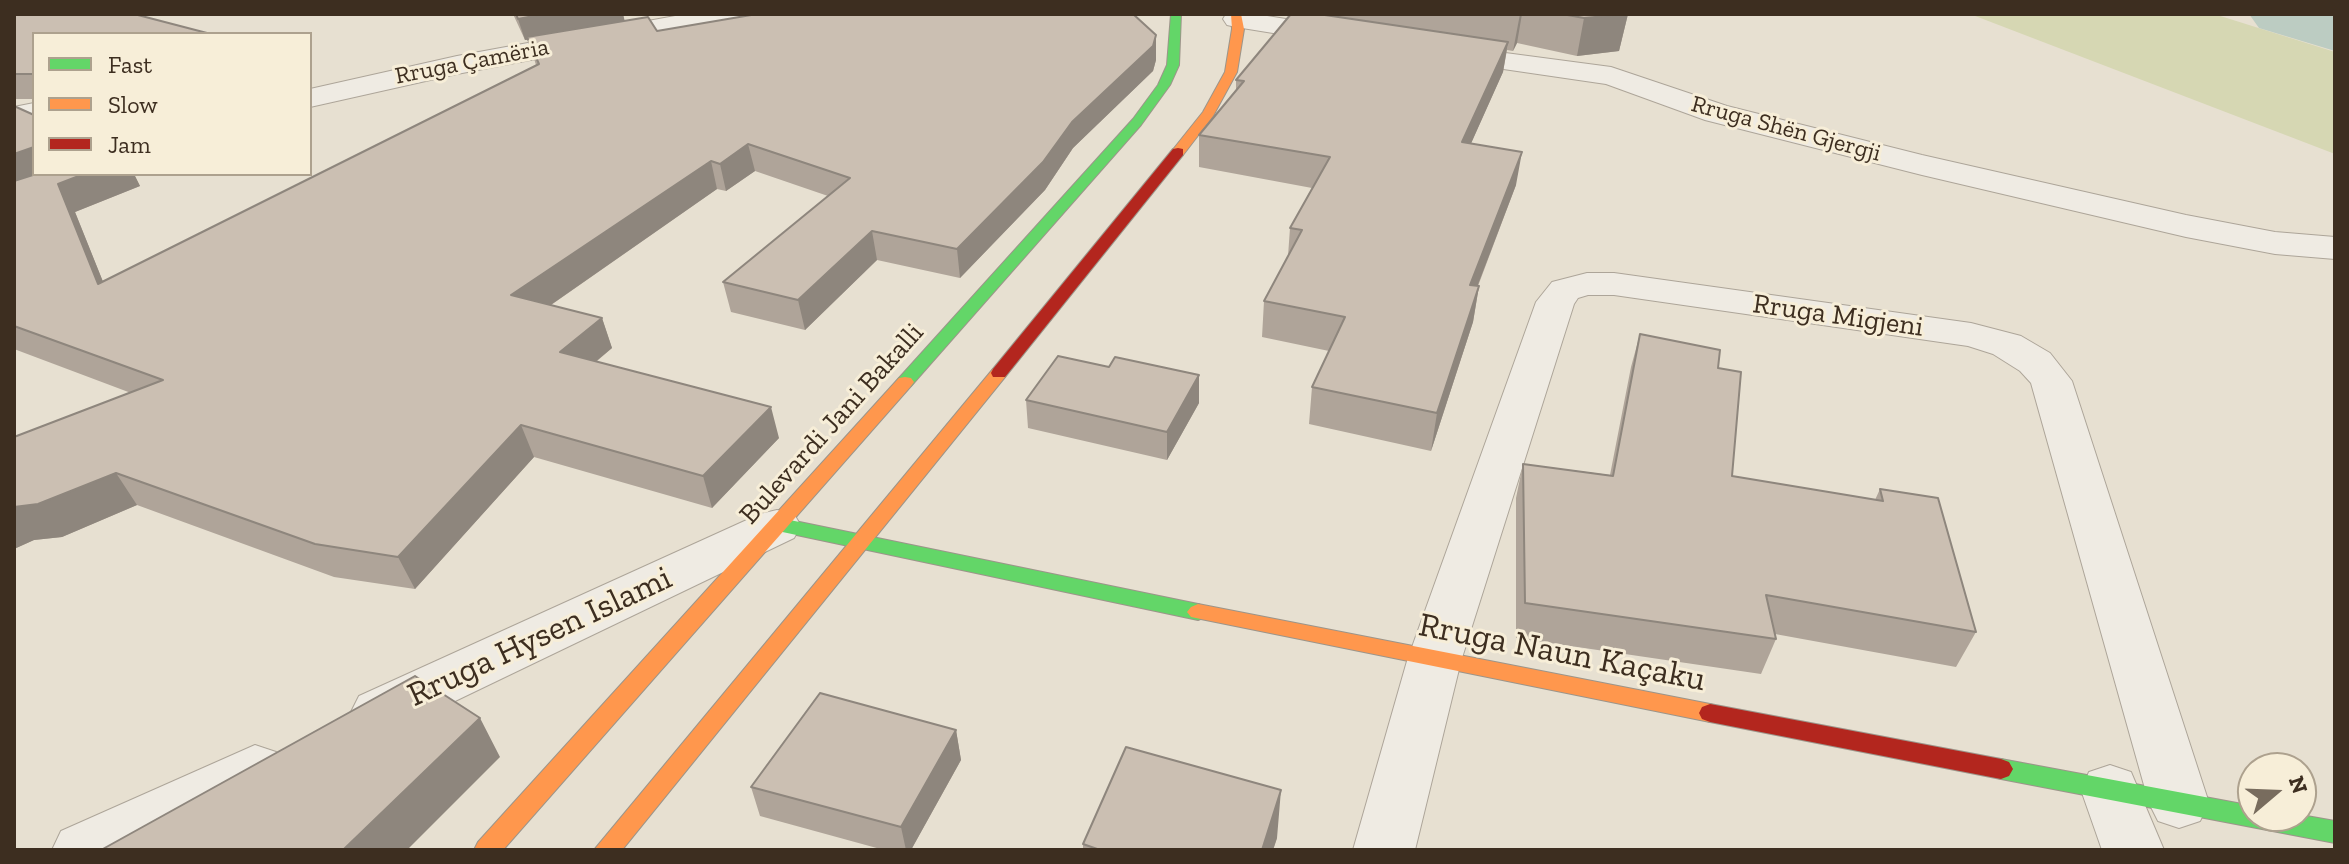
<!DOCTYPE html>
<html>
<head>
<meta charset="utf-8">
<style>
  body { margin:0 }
  #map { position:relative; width:2349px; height:864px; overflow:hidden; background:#e7e0d1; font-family:"Zilla Slab",serif }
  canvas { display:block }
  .frame { position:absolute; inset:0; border:16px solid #3d2e20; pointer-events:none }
  .legend { position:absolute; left:32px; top:32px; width:280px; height:144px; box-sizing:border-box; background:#f7eed8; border:2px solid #ada18e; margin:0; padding:10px 14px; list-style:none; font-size:24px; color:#3d2e20 }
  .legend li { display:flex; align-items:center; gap:16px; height:40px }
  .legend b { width:40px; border:2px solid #ada18e }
  .north { position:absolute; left:2237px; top:752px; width:80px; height:80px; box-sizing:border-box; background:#f7eed8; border:2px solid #ada18e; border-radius:50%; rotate:71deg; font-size:22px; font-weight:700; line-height:32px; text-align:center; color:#3d2e20 }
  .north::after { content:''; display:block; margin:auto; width:28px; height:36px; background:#786c5e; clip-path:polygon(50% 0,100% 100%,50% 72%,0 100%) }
</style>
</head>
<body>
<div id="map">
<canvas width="2349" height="864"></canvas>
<div class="frame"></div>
<ul class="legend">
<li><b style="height:10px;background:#63d668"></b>Fast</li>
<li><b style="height:10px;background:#ff974d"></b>Slow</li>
<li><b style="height:10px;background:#b3261e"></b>Jam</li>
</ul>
<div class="north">N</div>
</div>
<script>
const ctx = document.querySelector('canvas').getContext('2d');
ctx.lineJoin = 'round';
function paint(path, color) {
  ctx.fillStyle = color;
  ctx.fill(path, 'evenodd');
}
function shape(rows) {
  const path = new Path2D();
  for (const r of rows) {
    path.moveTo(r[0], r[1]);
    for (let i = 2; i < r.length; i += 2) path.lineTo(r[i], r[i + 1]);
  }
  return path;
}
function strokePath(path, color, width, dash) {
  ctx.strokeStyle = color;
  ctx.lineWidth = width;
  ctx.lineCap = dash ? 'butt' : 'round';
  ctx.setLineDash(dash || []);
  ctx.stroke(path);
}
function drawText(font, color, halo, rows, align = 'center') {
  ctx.font = font + ' "Zilla Slab",serif';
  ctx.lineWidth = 6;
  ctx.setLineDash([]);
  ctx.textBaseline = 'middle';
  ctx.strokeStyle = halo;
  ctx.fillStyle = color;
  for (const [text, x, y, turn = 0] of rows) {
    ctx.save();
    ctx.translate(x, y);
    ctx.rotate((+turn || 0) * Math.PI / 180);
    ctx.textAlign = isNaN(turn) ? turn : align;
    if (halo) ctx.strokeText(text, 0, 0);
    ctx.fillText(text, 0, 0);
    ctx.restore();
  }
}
paint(shape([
  [1970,14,2214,14,2335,52,2335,154]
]), '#d6d7b3');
paint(shape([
  [2249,14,2335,14,2335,51,2259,28,2249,14]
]), '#bcccc2');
const street = shape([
  [686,14,742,14,738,20,729,22,457,74,310,107,310,89,457,56,686,14],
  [1226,14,1255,14,1341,28,1351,30,1355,36,1351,42,1341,44,1236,27,1227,25,1223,19,1226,14],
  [1445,45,1611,67,1727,106,1922,155,2186,215,2275,232,2335,237,2335,259,2275,254,2186,237,1922,175,1705,120,1606,84,1435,59,1431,53,1435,47,1445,45],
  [34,103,34,121,14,125,14,107,34,103],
  [1587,273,1614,273,1971,323,2021,336,2050,353,2072,381,2209,803,2200,821,2179,828,2158,821,2149,803,2031,383,2020,371,1993,354,1968,346,1614,295,1588,295,1578,298,1574,304,1461,661,1415,850,1353,850,1407,661,1536,302,1552,282,1587,273],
  [777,510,794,514,801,526,794,538,399,728,379,734,359,728,351,712,359,696,760,514,777,510],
  [255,745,276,752,284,769,276,786,144,850,52,850,61,831,255,745],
  [2110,765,2131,772,2164,850,2102,850,2081,790,2089,772,2110,765]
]);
const fast = shape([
  [1171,14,1181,14,1179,65,1170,85,1141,125,911,386,899,386,896,382,899,378,1133,119,1158,85,1167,65,1171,14],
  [780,518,1198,604,1205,607,1209,612,1205,617,1198,620,773,530,770,525,773,520,780,518],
  [2001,759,2253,806,2253,816,2301,815,2335,821,2335,843,2001,779,1993,776,1989,769,1993,762,2001,759]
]);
const slow = shape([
  [1231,14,1241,14,1244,29,1237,72,1213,116,1183,155,1173,155,1171,152,1203,112,1225,72,1232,29,1231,14],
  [999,368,1007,373,1005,377,622,850,594,850,993,369,999,368],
  [905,377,911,378,914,382,911,386,503,850,474,850,478,842,899,378,905,377],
  [1198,604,1710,704,1718,707,1721,713,1718,719,1710,722,1191,617,1187,612,1191,607,1198,604]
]);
const jam = shape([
  [1178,148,1183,149,1183,155,1005,377,993,377,991,373,993,369,1173,149,1178,148],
  [1710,704,2001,759,2009,762,2013,769,2009,776,2001,779,1710,722,1702,719,1699,713,1702,707,1710,704]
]);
strokePath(street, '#ada599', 2);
strokePath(fast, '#9c958a', 2);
strokePath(slow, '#9c958a', 2);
strokePath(jam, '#9c958a', 2);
paint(street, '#efebe3');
paint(fast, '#63d668');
paint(slow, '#ff974d');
paint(jam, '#b3261e');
paint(shape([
  [14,14,34,34,34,99,14,99],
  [513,14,623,14,624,21,657,31,1156,60,1153,71,1073,148,1045,190,960,278,877,260,805,330,731,312,723,282,828,196,755,171,726,191,717,189,551,305,602,318,612,348,597,361,779,438,712,508,534,457,415,589,334,577,137,505,62,537,34,540,14,549,14,437,131,393,14,349,14,106,34,174,134,174,140,186,75,212,103,282,536,65,528,40,525,40],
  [1291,14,1628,14,1619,51,1577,56,1517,43,1513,51,1507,50,1503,72,1471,143,1516,185,1478,286,1479,286,1473,322,1431,451,1309,424,1312,387,1329,351,1262,337,1264,301,1288,256,1290,228,1312,188,1199,167,1199,135,1236,91,1236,80],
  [1640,334,1718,368,1732,476,1875,500,1880,489,1976,632,1956,667,1775,634,1776,639,1761,674,1516,638,1516,498,1523,464,1610,475,1631,367],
  [1026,400,1199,403,1167,460,1028,428],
  [956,730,961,760,911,850,884,850,760,816,751,787],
  [1277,838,1273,850,1083,850,1083,844]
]), '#afa499');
paint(shape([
  [544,14,623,14,625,22,525,40,518,19],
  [1520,14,1522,14,1517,43,1513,51],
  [1628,14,1619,51,1577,56,1584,18],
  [1156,35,1156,60,1153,71,1073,148,1045,190,960,278,957,249,1072,122],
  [1508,42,1503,72,1457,175,1462,142],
  [748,144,755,171,726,191,720,164],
  [34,147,34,174,51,174,14,187,14,154],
  [1522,152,1516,185,1464,321,1470,285],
  [711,161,717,189,522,325,511,295],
  [84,174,134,174,140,186,75,212,116,314,98,284,58,184],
  [872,231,877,260,805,330,798,300],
  [1479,286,1473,322,1431,451,1437,413],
  [602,318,612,348,571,382,560,352],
  [1199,375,1199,403,1167,460,1167,432],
  [771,407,779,438,712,508,703,476],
  [521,425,534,457,415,589,398,557],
  [116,473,137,505,62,537,34,540,14,549,14,507],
  [480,718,500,757,407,850,343,850],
  [956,730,961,760,911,850,906,850,901,827],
  [1281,790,1277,838,1273,850,1262,850]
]), '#8e867d');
const building = shape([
  [14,14,134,14,207,33,34,34,34,74,14,74,14,14],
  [516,14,544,14,518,19,516,14],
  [757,14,1133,14,1156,35,1153,46,1072,122,1043,162,957,249,872,231,798,300,723,282,850,178,748,144,720,164,711,161,511,295,602,318,560,352,771,407,703,476,521,425,398,557,315,544,116,473,38,504,14,507,14,437,163,380,14,326,14,181,36,174,84,174,58,184,98,284,539,64,527,37,648,17,657,31,757,14],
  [1291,14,1318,14,1508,42,1462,142,1522,152,1470,285,1479,286,1437,413,1312,387,1345,317,1264,301,1302,230,1290,228,1330,157,1199,135,1244,81,1236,80,1291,14],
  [1562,14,1628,14,1584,18,1562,14],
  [14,106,34,115,34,147,14,154,14,106],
  [1640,334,1720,350,1718,368,1741,372,1732,476,1883,501,1880,489,1938,498,1976,632,1766,595,1776,639,1525,603,1523,464,1613,476,1640,334],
  [1058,356,1109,367,1115,357,1199,375,1167,432,1026,400,1058,356],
  [415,676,480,718,343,850,101,850,415,676],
  [820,693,956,730,901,827,751,787,820,693],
  [1126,747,1281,790,1262,850,1100,850,1083,844,1126,747]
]);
paint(building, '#cbbfb2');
strokePath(building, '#8e867d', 2);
drawText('24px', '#3d2e20', '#f7eed8', [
  ["Rruga Çamëria",472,62,-11],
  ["Rruga Shën Gjergji",1786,129,15]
]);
drawText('28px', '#3d2e20', '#f7eed8', [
  ["Rruga Migjeni",1838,316,8],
  ["Bulevardi Jani Bakalli",832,424,-48]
]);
drawText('34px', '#3d2e20', '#f7eed8', [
  ["Rruga Hysen Islami",540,637,-25],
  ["Rruga Naun Kaçaku",1562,653,11]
]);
</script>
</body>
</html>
